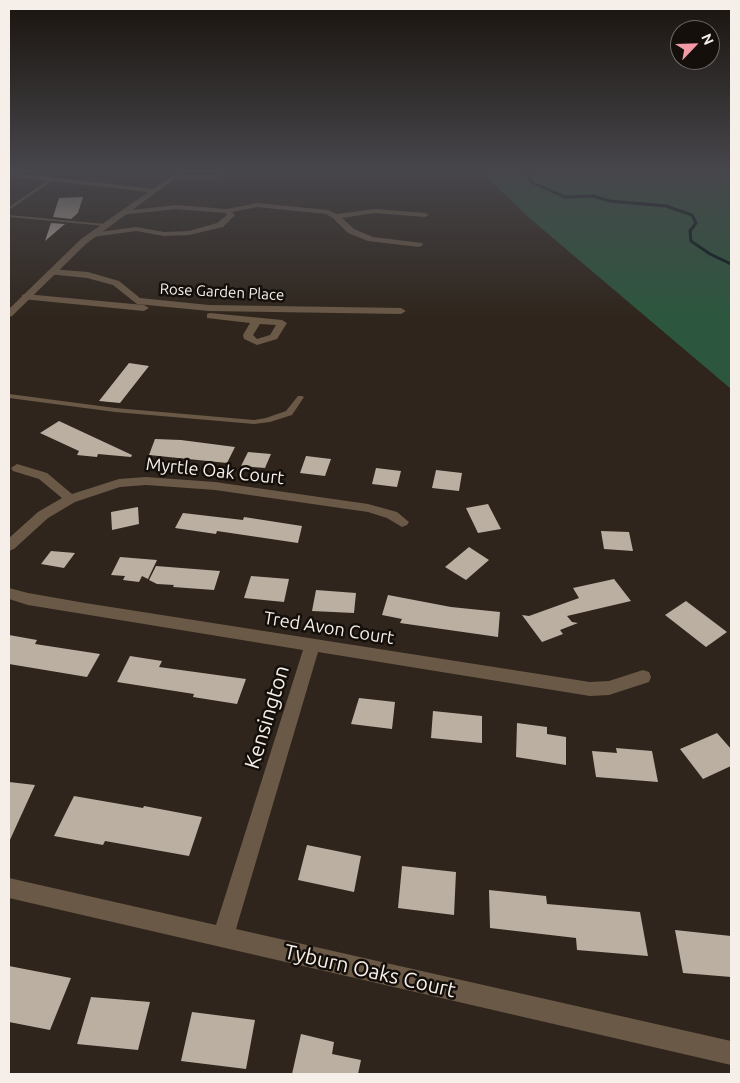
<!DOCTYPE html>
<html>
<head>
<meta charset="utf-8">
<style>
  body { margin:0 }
  #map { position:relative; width:740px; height:1083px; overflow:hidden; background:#2f251c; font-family:Ubuntu,sans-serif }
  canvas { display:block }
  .frame { position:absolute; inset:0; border:10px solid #f6efe9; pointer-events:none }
  .north { position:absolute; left:670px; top:20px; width:50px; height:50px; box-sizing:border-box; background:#140f0b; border:1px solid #6e6964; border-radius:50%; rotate:66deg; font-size:14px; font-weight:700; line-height:20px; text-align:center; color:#f6efe9 }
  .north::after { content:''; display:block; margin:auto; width:18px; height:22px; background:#f39aa7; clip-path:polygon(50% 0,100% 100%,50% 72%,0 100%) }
</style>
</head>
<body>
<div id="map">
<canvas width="740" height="1083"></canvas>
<div class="frame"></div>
<div class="north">N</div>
</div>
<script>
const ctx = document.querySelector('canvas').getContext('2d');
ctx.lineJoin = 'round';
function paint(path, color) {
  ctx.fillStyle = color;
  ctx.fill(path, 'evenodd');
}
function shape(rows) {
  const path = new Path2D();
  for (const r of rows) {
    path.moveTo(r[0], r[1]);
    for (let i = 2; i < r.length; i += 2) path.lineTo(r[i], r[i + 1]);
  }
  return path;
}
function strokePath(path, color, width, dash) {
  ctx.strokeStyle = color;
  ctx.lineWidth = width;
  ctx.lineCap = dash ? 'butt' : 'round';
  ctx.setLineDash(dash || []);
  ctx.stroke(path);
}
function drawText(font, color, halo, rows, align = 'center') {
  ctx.font = font + ' Ubuntu,sans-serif';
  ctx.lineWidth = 5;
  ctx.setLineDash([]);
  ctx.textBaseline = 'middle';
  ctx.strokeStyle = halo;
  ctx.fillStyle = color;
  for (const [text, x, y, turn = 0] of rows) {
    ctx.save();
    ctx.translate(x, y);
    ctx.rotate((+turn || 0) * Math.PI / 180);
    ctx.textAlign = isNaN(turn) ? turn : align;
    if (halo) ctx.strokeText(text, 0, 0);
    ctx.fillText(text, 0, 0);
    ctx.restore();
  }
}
paint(shape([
  [480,170,731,170,731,389,527,216]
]), '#2c573e');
strokePath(shape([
  [531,170,528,175,531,182,565,197,593,196,610,201,666,206,692,215,696,223,690,231,691,241,710,254,731,264]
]), '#001415', 3);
paint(shape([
  [83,197,78,213,71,219,53,217,59,198],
  [51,223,65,224,45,241],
  [129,363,149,366,120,403,99,401],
  [59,421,132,455,131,457,98,454,97,457,77,455,79,451,40,433],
  [155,439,181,440,235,447,227,463,149,455],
  [248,452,271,454,265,468,241,466],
  [306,456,331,459,325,476,300,473],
  [376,468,401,471,397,487,372,484],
  [436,470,462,473,459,491,432,488],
  [488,504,501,529,478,533,466,508],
  [138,507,139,524,112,530,111,512],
  [183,513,243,520,244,517,302,526,298,543,217,531,216,534,175,528],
  [601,531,629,532,633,551,604,549],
  [469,547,489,560,466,580,445,567],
  [51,551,75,553,64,568,41,564],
  [120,557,157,560,148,579,142,576,139,582,123,580,125,576,111,575],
  [156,566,220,571,214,590,173,587,174,585,157,584,149,580],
  [251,576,289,579,284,602,244,598],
  [614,579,631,601,567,616,572,622,578,623,560,630,563,634,542,642,522,615,529,616,579,598,573,588],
  [316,590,356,593,354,613,312,611],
  [388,595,451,607,500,612,498,637,400,623,402,619,382,615],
  [686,601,727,632,706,647,665,615],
  [9,635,37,640,35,644,100,654,87,677,9,664],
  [130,656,162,661,159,667,246,679,237,704,193,697,194,694,117,682],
  [359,698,395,702,392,729,351,724],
  [433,711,482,716,482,743,431,738],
  [517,723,547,727,547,734,566,737,566,765,516,757],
  [717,733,731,749,731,766,703,779,680,749],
  [616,748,652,751,658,782,596,777,592,751,617,753],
  [9,782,35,785,9,842],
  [74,796,143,808,144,806,202,817,189,856,105,841,103,845,54,836],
  [307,845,361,856,354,892,298,880],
  [402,866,456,872,454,915,398,908],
  [489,890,546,896,547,904,640,912,648,956,577,950,576,938,490,928],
  [675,930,731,936,731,977,683,973],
  [9,966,71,978,50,1030,9,1022],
  [91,997,150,1002,138,1050,77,1044],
  [192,1012,255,1020,246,1069,181,1061],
  [301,1034,334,1042,332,1054,361,1060,358,1074,292,1074]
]), '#bbafa2');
paint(shape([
  [51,178,55,179,9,210,9,207,51,178],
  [9,215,105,224,107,225,105,226,9,217,9,215],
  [9,394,115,408,254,420,266,418,286,411,298,396,302,396,304,397,292,415,270,422,254,424,115,412,9,398,9,394]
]), '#6b5947');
paint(shape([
  [225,170,233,170,216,179,173,179,170,177,173,175,215,175,225,170],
  [257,203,328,210,337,214,375,209,425,213,429,215,425,217,375,213,342,218,354,229,373,237,422,243,423,245,419,247,368,241,348,233,333,218,326,214,257,207,232,212,235,215,223,227,189,235,164,236,136,231,92,237,88,235,92,233,136,227,164,232,189,231,217,223,227,215,225,213,176,209,120,215,120,211,123,211,176,205,227,209,257,203],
  [51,269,88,272,119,281,140,298,209,305,401,308,406,311,401,314,209,311,137,304,113,285,87,278,48,274,47,272,51,269],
  [25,294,144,305,149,308,144,311,22,299,22,295,25,294],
  [210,313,282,320,287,323,277,339,257,345,244,339,243,335,250,323,207,318,207,314,210,313],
  [260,324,276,325,270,335,257,339,253,335,260,324],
  [17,464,47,473,72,494,119,479,146,477,215,482,368,504,397,512,409,522,407,525,402,527,387,518,368,512,215,490,146,485,120,487,75,502,48,518,14,549,9,551,9,538,38,512,62,498,39,479,13,471,11,468,17,464],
  [9,588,28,593,85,603,590,682,609,681,643,670,649,672,651,677,649,682,609,695,590,696,318,652,236,929,731,1041,731,1065,9,898,9,878,216,925,303,650,28,605,9,599,9,588]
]), '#6b5947');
paint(shape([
  [180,170,187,170,87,243,12,316,9,317,9,309,81,239,148,192,9,176,9,172,153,189,180,170]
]), '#6b5947');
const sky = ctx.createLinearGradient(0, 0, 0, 322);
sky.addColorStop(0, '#1a140f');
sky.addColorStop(0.53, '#47464b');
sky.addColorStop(1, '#47464b00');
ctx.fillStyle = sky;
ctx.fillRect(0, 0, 740, 322);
drawText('15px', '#f6efe9', '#140f0b', [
  ["Rose Garden Place",222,292,3]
]);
drawText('18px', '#f6efe9', '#140f0b', [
  ["Myrtle Oak Court",215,471,6],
  ["Tred Avon Court",329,628,9]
]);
drawText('21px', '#f6efe9', '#140f0b', [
  ["Kensington",267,717,-73],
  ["Tyburn Oaks Court",370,971,13]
]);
</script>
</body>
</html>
